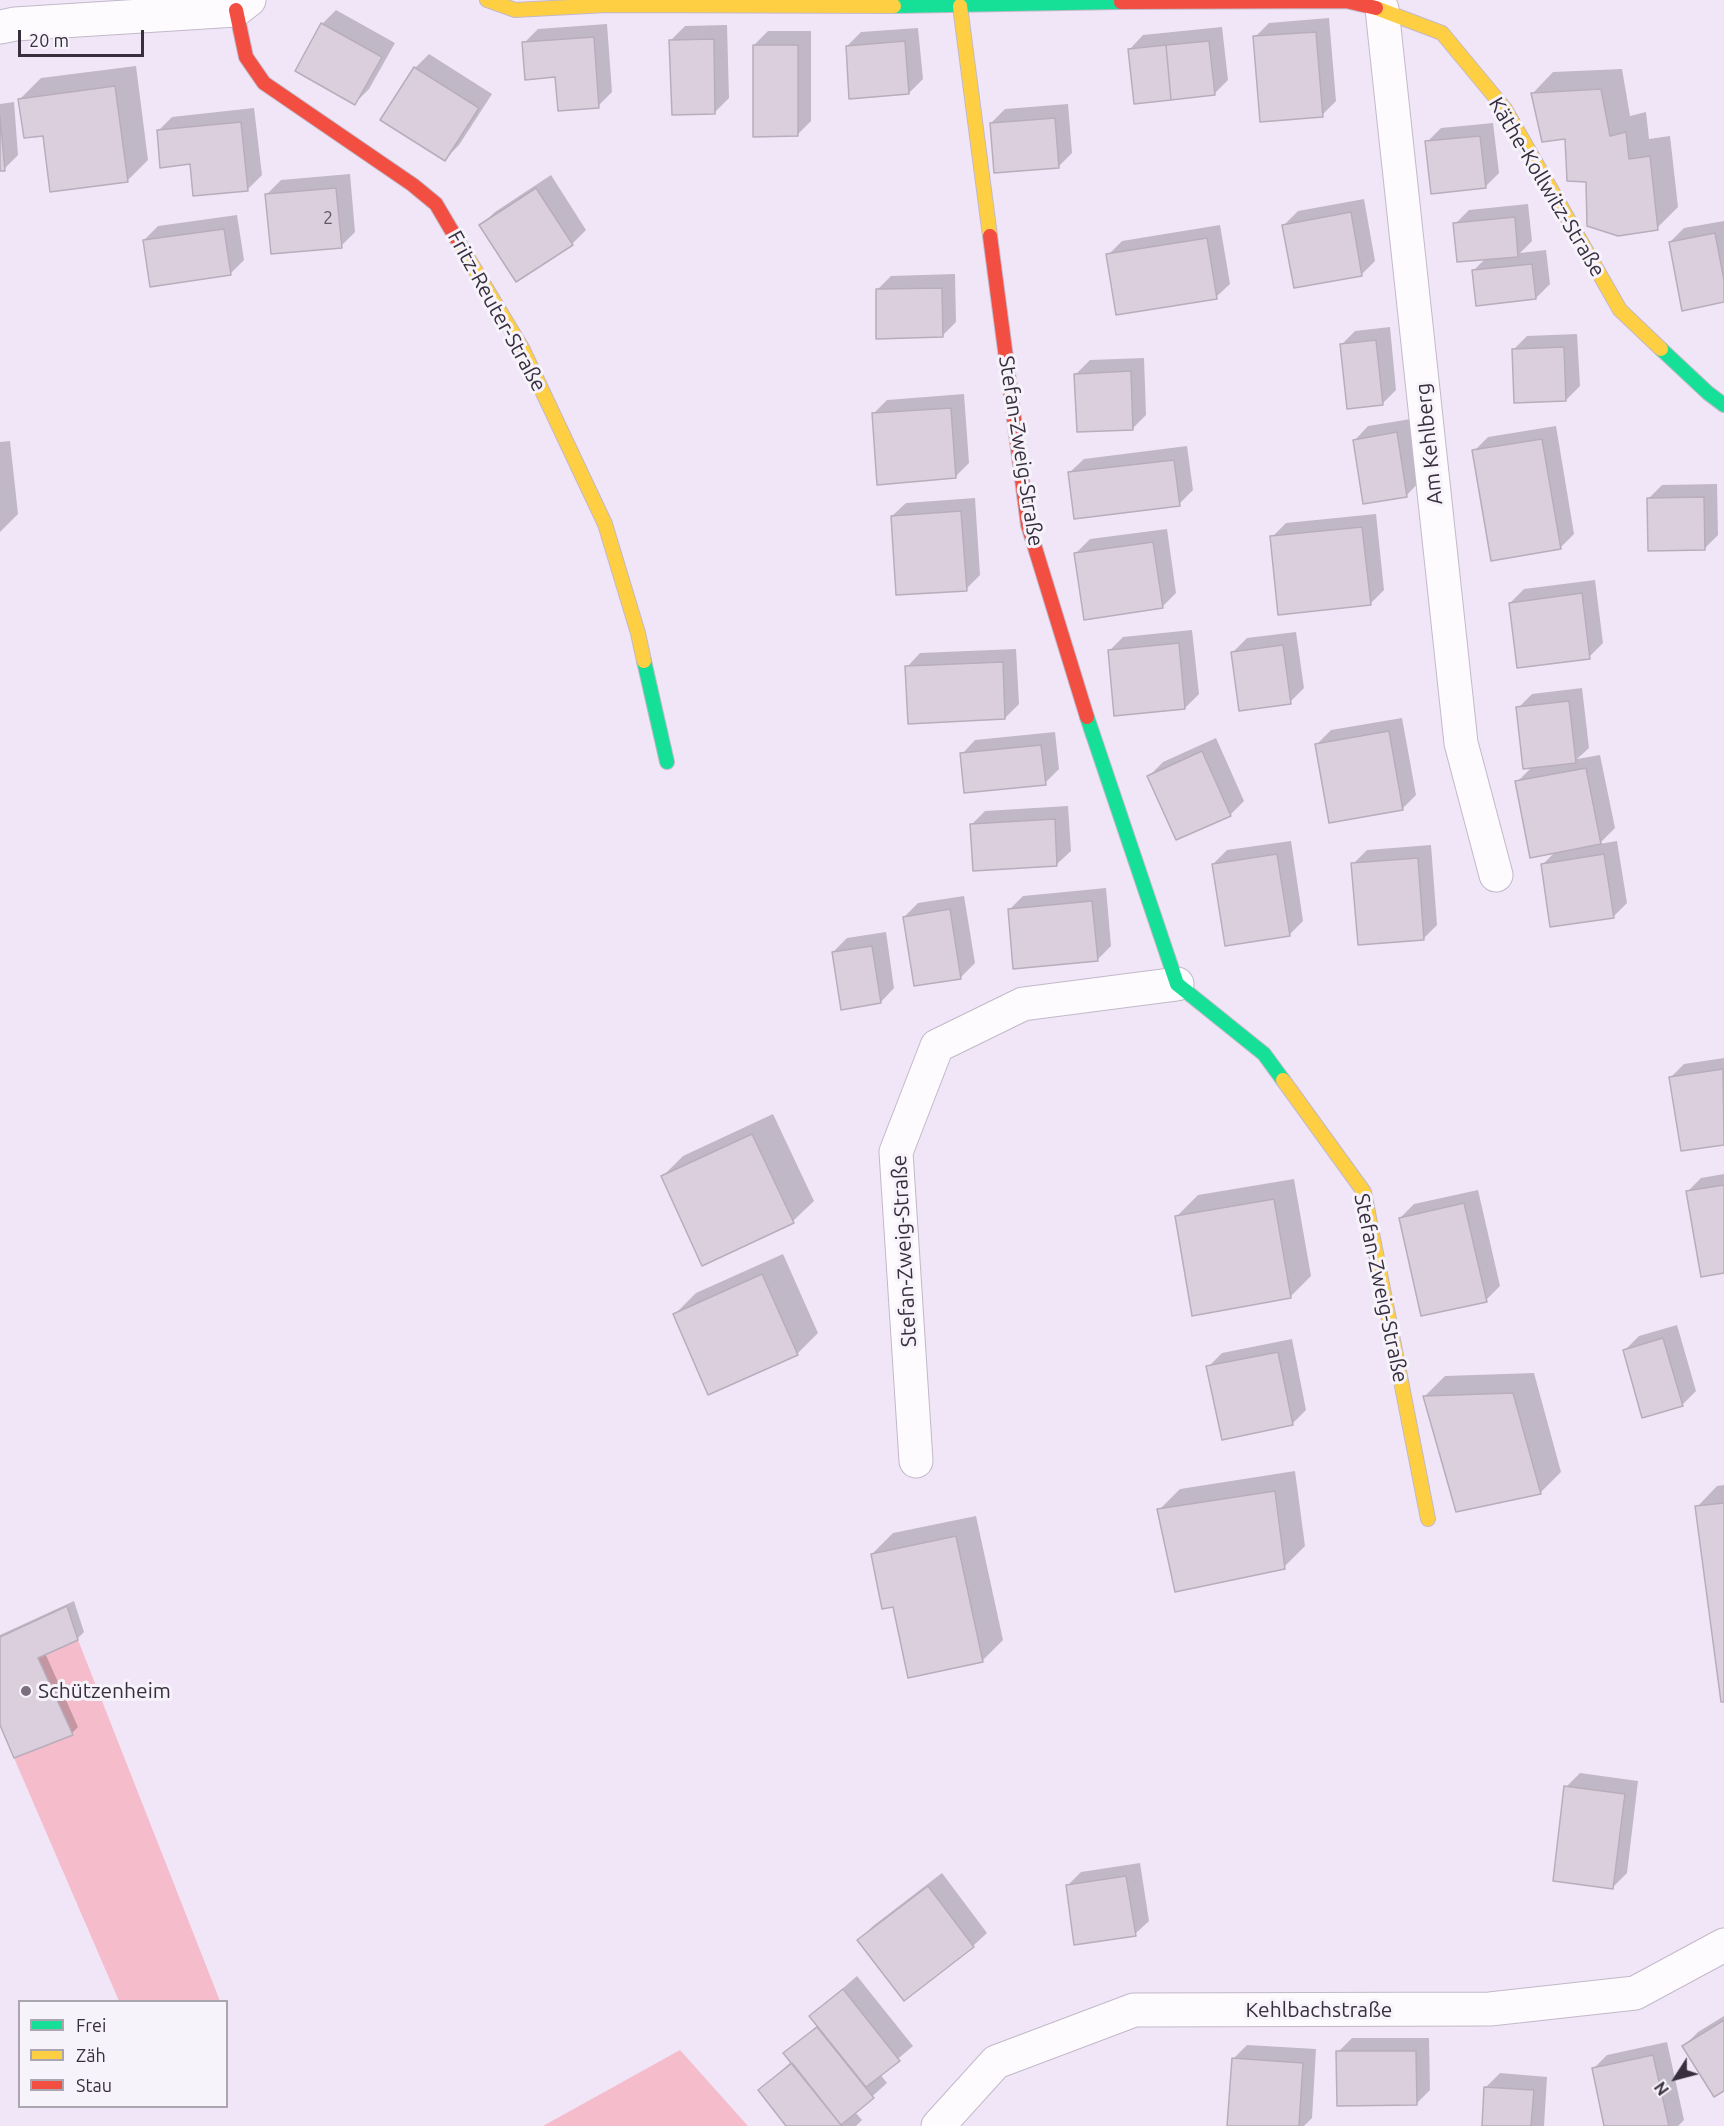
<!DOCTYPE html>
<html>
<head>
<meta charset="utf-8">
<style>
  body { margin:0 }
  #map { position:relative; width:1724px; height:2126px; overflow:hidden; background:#f1e6f8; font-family:Ubuntu,sans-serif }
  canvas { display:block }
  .legend { position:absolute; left:18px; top:2000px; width:210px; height:108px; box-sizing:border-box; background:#f7f3fb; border:2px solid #aba5af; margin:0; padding:8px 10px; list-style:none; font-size:18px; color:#382f3e }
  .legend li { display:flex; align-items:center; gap:12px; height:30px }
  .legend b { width:30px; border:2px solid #aba5af }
  .north { position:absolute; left:1646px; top:2048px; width:60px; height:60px; -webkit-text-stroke:4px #f7f3fb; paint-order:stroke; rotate:234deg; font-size:16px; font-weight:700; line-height:24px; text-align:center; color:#382f3e }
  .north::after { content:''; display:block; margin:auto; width:21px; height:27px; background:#382f3e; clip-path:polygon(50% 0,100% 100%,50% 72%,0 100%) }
  .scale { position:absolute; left:18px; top:30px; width:126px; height:27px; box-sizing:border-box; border:3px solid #382f3e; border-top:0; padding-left:8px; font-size:18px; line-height:21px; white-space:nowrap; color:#382f3e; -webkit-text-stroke:4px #f7f3fb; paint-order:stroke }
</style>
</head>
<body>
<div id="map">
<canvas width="1724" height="2126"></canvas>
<ul class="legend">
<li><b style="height:8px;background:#16e098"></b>Frei</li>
<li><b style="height:8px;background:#ffcf43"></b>Zäh</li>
<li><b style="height:8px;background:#f24e42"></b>Stau</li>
</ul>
<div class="north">N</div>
<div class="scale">20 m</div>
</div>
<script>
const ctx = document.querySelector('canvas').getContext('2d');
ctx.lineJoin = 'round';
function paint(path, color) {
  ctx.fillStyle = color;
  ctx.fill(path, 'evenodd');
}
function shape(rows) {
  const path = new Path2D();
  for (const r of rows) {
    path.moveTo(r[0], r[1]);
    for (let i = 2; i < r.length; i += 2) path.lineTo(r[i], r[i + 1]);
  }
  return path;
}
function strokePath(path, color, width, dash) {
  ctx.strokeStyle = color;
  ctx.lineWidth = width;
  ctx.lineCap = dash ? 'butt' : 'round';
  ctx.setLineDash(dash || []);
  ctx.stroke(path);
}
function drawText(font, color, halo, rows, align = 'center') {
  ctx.font = font + ' Ubuntu,sans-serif';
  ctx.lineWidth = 6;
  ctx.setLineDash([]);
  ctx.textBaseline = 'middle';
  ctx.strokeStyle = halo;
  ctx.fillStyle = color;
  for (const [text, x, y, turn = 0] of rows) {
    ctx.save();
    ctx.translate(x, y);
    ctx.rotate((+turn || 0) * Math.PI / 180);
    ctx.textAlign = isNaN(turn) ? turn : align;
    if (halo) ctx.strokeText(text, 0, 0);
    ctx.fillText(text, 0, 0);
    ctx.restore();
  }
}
paint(shape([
  [78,1640,220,2001,119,2001,14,1758,72,1735,38,1658],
  [680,2050,748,2126,543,2126]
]), '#f5bccb');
paint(shape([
  [336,10,395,43,369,89,355,103,322,24],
  [1329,18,1336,101,1322,115,1255,37,1269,23],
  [607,24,612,92,598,106,557,76,524,43,538,29],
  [727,25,729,98,715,112,671,40,685,26],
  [1222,27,1228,80,1214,94,1130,49,1143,35],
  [918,28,923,79,909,93,847,46,861,32],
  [768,31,811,31,811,121,797,135,754,45],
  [429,54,492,94,459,145,445,159,382,120,415,68],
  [136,66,148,160,127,181,44,134,20,99,41,78],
  [1622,69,1630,116,1646,112,1649,139,1670,136,1678,207,1657,228,1588,181,1566,137,1533,93,1553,72],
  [14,102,18,155,4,169,0,169,0,104],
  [1068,104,1072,153,1058,167,991,123,1005,109],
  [254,108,262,175,248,189,192,163,158,131,172,117],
  [1493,123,1499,173,1485,187,1427,142,1441,128],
  [350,174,355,232,341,246,267,194,281,180],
  [551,175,586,230,572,244,481,225,495,212],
  [1364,199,1375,261,1361,275,1284,225,1298,211],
  [1528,204,1532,241,1520,253,1546,250,1550,284,1536,298,1474,270,1486,258,1455,224,1469,210],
  [237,215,244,260,230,274,144,240,158,226],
  [1724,221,1724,301,1670,242,1684,228],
  [1220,225,1230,284,1216,297,1108,255,1122,241],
  [955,274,956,322,942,336,877,290,891,276],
  [1390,327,1396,390,1382,404,1341,345,1355,331],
  [1577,334,1580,386,1566,400,1513,350,1527,336],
  [1144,358,1146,415,1132,429,1076,374,1090,360],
  [964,394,969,463,955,477,873,414,887,400],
  [1411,419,1420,481,1407,495,1355,440,1368,426],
  [1556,426,1574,534,1560,548,1474,451,1488,437],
  [10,441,18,514,0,532,0,442],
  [1187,446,1193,490,1179,504,1070,472,1084,459],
  [1717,484,1718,535,1704,549,1648,499,1662,485],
  [975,498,980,575,966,589,892,516,906,503],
  [1376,514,1384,590,1370,604,1272,537,1286,523],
  [1167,529,1176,593,1162,607,1076,553,1090,539],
  [1595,580,1603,643,1589,657,1510,603,1524,589],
  [1192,630,1199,694,1185,708,1109,651,1123,637],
  [1296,632,1304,688,1290,702,1233,652,1247,638],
  [1016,649,1019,704,1005,718,907,667,920,653],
  [1582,688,1589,748,1577,759,1600,755,1615,828,1599,844,1617,841,1627,903,1613,917,1542,865,1556,851,1517,782,1533,766,1518,708,1532,694],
  [1402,718,1416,795,1402,809,1317,744,1331,730],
  [1055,732,1059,769,1045,783,962,754,975,740],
  [1216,738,1244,801,1230,815,1149,776,1163,762],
  [1068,806,1071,851,1057,864,971,825,985,811],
  [1291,841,1303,921,1289,935,1213,864,1227,850],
  [1431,845,1437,925,1423,939,1353,864,1367,850],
  [1106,888,1111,946,1097,960,1009,910,1023,896],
  [964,896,975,963,961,977,904,917,918,903],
  [886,932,894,988,881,1002,833,952,847,938],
  [1724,1058,1724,1143,1682,1149,1670,1078,1684,1064],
  [773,1114,814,1201,793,1221,703,1264,663,1176,683,1156],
  [1724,1174,1724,1271,1687,1192,1701,1178],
  [1294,1179,1311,1276,1291,1296,1177,1216,1198,1195],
  [1478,1190,1500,1286,1486,1300,1400,1218,1414,1204],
  [783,1254,818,1333,797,1354,675,1314,696,1293],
  [1677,1325,1696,1391,1682,1405,1625,1350,1639,1336],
  [1292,1339,1306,1410,1292,1424,1208,1367,1222,1353],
  [1534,1373,1561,1472,1540,1493,1424,1397,1445,1376],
  [1295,1471,1305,1546,1284,1567,1159,1510,1180,1489],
  [1724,1485,1724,1700,1697,1507,1717,1486],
  [976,1516,1003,1640,982,1661,894,1605,872,1554,893,1533],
  [74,1601,84,1632,77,1639,45,1653,78,1727,72,1733,0,1721,0,1635],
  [1580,1773,1638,1781,1627,1873,1613,1887,1566,1787],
  [1140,1863,1149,1921,1135,1934,1067,1886,1081,1872],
  [942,1873,987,1933,973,1946,859,1940,873,1926],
  [857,1976,913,2046,880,2074,887,2083,855,2112,862,2120,856,2126,788,2126,760,2090,792,2061,785,2053,818,2025,811,2016],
  [1724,2016,1724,2089,1684,2046,1698,2032],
  [1352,2038,1429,2038,1430,2090,1416,2104,1338,2052],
  [1667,2042,1684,2120,1678,2126,1606,2126,1593,2069,1607,2055],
  [1247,2045,1316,2049,1312,2118,1304,2126,1229,2126,1233,2059],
  [1500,2073,1547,2077,1544,2126,1483,2126,1486,2087]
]), '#0003');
const building = shape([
  [321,23,382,57,355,105,295,71,321,23],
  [1316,32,1323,117,1260,122,1253,36,1316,32],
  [594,37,599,108,558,111,555,77,525,80,522,42,594,37],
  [714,39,715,114,672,115,669,40,714,39],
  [905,41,909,94,849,99,846,46,905,41],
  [1209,41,1215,95,1171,100,1166,45,1209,41],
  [753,45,798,45,798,136,753,137,753,45],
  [1166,45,1171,100,1134,104,1128,49,1166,45],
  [414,67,479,108,445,161,380,120,414,67],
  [115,86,128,182,50,192,43,136,24,138,18,99,115,86],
  [1601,89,1610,136,1626,132,1629,159,1650,156,1658,230,1618,236,1587,226,1586,182,1567,181,1565,139,1542,142,1531,93,1601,89],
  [0,116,5,171,0,171,0,116],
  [1055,118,1059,168,994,173,990,123,1055,118],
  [241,122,248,191,193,196,190,164,160,168,157,130,241,122],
  [1480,136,1486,188,1431,194,1425,141,1480,136],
  [336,188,342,248,271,254,265,194,336,188],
  [536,188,573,245,516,282,479,225,536,188],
  [1351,212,1362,276,1294,288,1282,225,1351,212],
  [1515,217,1518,257,1457,262,1453,223,1515,217],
  [224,229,231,275,150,287,143,240,224,229],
  [1715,233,1724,280,1724,302,1682,311,1669,242,1715,233],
  [1207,238,1217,299,1116,315,1106,254,1207,238],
  [1532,264,1536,299,1476,306,1472,270,1532,264],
  [942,288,943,337,876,339,876,289,942,288],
  [1376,340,1383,405,1347,409,1340,344,1376,340],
  [1564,347,1566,401,1514,403,1512,349,1564,347],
  [1131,371,1133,430,1077,432,1074,374,1131,371],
  [951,408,956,478,877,485,872,413,951,408],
  [1397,432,1407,497,1363,504,1353,440,1397,432],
  [1542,439,1561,549,1491,561,1472,450,1542,439],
  [1174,460,1180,506,1074,519,1068,472,1174,460],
  [1704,497,1705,550,1648,551,1647,498,1704,497],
  [961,511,967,591,896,595,891,516,961,511],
  [1362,527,1371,605,1278,615,1270,536,1362,527],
  [1153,542,1163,608,1084,620,1074,553,1153,542],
  [1582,593,1590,659,1517,668,1509,603,1582,593],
  [1179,643,1185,709,1114,716,1108,650,1179,643],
  [1283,645,1291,704,1239,711,1231,652,1283,645],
  [1003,662,1005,719,908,724,905,666,1003,662],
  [1569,701,1576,763,1523,769,1516,707,1569,701],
  [1389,731,1403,810,1329,823,1315,744,1389,731],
  [1041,745,1046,785,964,793,960,753,1041,745],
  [1202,751,1231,816,1176,840,1147,776,1202,751],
  [1586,768,1601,844,1530,858,1515,781,1586,768],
  [1055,819,1057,866,973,871,970,824,1055,819],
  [1277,854,1290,936,1225,946,1212,864,1277,854],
  [1604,854,1614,918,1550,927,1541,864,1604,854],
  [1418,858,1424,940,1358,945,1351,863,1418,858],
  [1092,901,1098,961,1013,969,1008,909,1092,901],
  [950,909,961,979,914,986,903,917,950,909],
  [872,946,881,1003,841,1010,832,952,872,946],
  [1723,1069,1724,1145,1681,1151,1669,1077,1723,1069],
  [752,1134,794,1223,702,1266,661,1176,752,1134],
  [1724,1185,1724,1273,1701,1277,1686,1191,1724,1185],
  [1274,1199,1291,1298,1192,1316,1175,1216,1274,1199],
  [1464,1203,1487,1302,1421,1316,1399,1218,1464,1203],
  [762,1274,798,1355,708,1395,673,1314,762,1274],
  [1663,1338,1683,1406,1642,1418,1623,1350,1663,1338],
  [1278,1352,1293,1425,1222,1440,1206,1366,1278,1352],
  [1513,1393,1541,1494,1456,1512,1423,1396,1513,1393],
  [1275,1491,1285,1569,1175,1592,1157,1509,1275,1491],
  [1724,1503,1724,1702,1721,1702,1695,1506,1724,1503],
  [956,1536,983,1662,908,1678,893,1607,882,1609,871,1554,956,1536],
  [67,1606,78,1640,38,1658,73,1735,14,1758,0,1725,0,1637,67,1606],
  [1564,1786,1625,1794,1613,1889,1553,1881,1564,1786],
  [1126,1876,1136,1936,1074,1945,1066,1885,1126,1876],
  [928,1886,974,1947,904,2001,857,1940,928,1886],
  [843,1989,900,2061,866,2087,809,2016,843,1989],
  [1724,2020,1724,2091,1714,2097,1682,2046,1724,2020],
  [817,2027,874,2098,841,2125,783,2053,817,2027],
  [1336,2051,1416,2051,1417,2105,1337,2106,1336,2051],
  [1653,2055,1669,2126,1604,2126,1592,2068,1653,2055],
  [1232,2058,1303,2063,1299,2126,1227,2126,1232,2058],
  [792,2063,841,2125,842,2126,786,2126,758,2090,792,2063],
  [1484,2087,1534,2090,1531,2126,1482,2126,1484,2087]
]);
paint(building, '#dbcfdd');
strokePath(building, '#b8adba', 1.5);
const street = shape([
  [1382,9,1461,743,1496,875],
  [0,27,15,24,236,10,249,0],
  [916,1461,896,1152,937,1046,1023,1004,1177,984],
  [938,2126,996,2062,1134,2010,1490,2009,1635,1993,1724,1945]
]);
const fast = shape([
  [894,6,1121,2],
  [1661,349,1708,393,1724,405],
  [644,661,667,762],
  [1087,717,1177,984,1264,1054,1283,1080]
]);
const slow = shape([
  [487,0,515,10,607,5,894,6],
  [960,6,990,236],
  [1376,8,1442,33,1505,109,1620,310,1661,349],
  [456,238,522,348,605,524,638,633,644,661],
  [1283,1080,1364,1192,1428,1519]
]);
const jam = shape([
  [1121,2,1346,1,1376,8],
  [236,10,246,57,264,83,413,185,436,204,456,238],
  [990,236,1028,525,1087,717]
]);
strokePath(street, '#c2b9c8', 35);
strokePath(fast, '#c2b9c8', 16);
strokePath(slow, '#c2b9c8', 16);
strokePath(jam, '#c2b9c8', 16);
strokePath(street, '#fdfbfe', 33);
strokePath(fast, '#16e098', 14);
strokePath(slow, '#ffcf43', 14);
strokePath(jam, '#f24e42', 14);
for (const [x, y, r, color] of [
  [26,1691,6,"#796f7f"]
]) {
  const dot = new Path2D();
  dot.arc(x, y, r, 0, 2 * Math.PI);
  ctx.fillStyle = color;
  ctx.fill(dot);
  strokePath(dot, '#f7f3fb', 2);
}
drawText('18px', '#625968', null, [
  ["2",328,218]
]);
drawText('21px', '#382f3e', '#f7f3fb', [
  ["Käthe-Kollwitz-Straße",1547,187,59],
  ["Fritz-Reuter-Straße",497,311,61],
  ["Am Kehlberg",1429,444,-96],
  ["Stefan-Zweig-Straße",1021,451,81],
  ["Stefan-Zweig-Straße",904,1251,-93],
  ["Stefan-Zweig-Straße",1381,1288,78],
  ["Kehlbachstraße",1319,2010]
]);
drawText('21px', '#382f3e', '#f7f3fb', [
  ["Schützenheim",38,1691]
], 'left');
</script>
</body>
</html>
